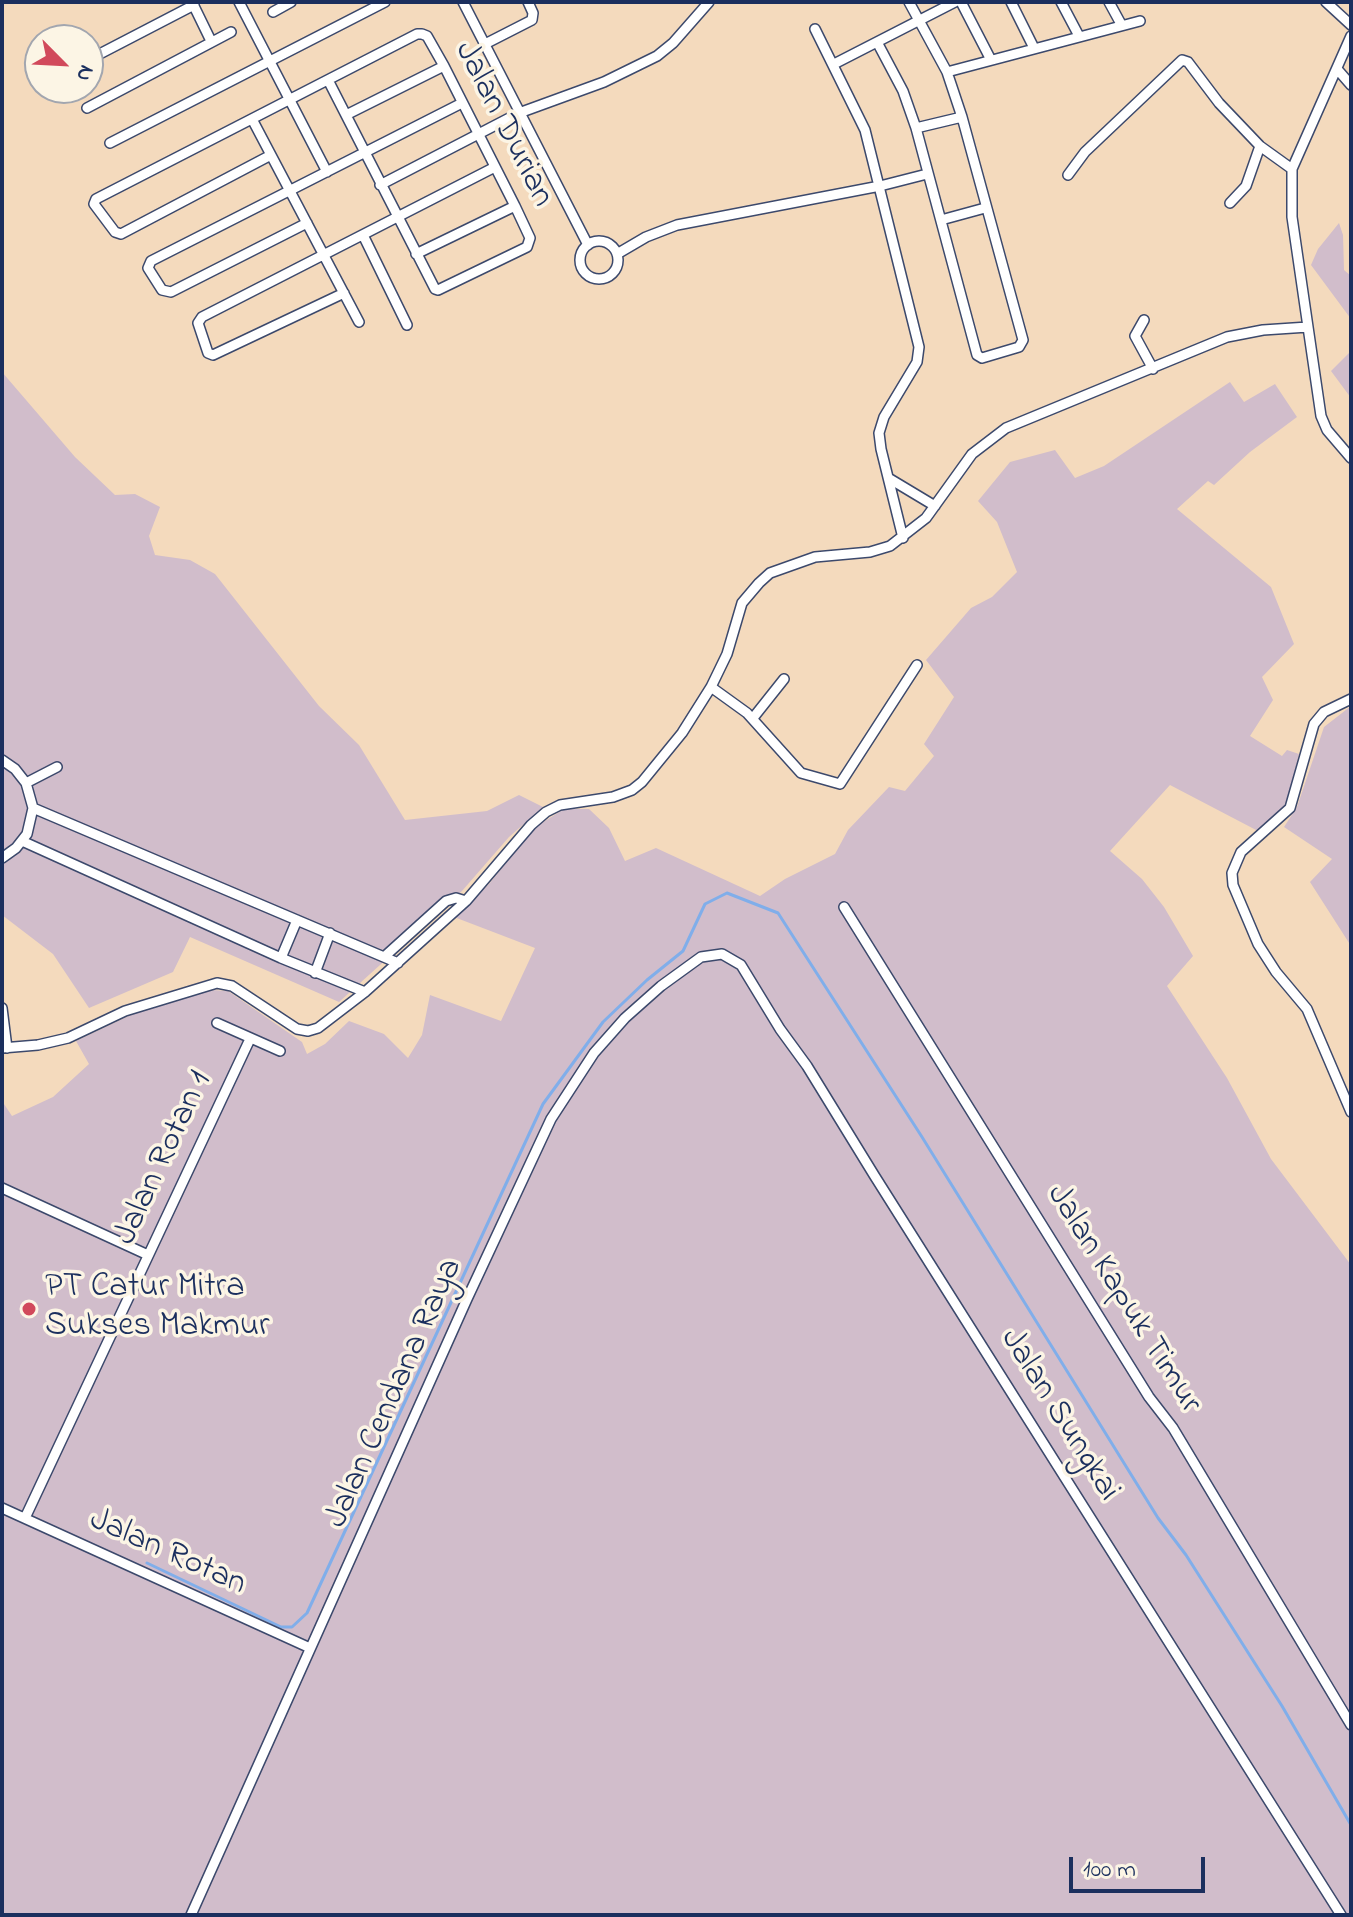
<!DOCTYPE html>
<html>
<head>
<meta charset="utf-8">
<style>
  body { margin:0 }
  #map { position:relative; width:1353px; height:1917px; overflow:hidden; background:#f4dabd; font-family:"Indie Flower",sans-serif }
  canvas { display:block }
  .frame { position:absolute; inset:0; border:4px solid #1b2f5e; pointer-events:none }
  .north { position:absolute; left:24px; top:24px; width:80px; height:80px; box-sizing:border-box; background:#fcf5e5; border:2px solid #a2a6af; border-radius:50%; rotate:114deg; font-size:22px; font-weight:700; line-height:32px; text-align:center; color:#1b2f5e }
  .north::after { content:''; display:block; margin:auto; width:28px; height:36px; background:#d1495b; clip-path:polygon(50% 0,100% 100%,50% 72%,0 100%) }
  .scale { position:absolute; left:1069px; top:1857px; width:136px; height:36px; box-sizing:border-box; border:4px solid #1b2f5e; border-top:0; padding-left:10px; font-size:24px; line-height:28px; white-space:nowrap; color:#1b2f5e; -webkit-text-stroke:6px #fcf5e5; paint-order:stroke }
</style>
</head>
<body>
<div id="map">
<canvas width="1353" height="1917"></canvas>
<div class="frame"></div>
<div class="north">N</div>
<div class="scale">100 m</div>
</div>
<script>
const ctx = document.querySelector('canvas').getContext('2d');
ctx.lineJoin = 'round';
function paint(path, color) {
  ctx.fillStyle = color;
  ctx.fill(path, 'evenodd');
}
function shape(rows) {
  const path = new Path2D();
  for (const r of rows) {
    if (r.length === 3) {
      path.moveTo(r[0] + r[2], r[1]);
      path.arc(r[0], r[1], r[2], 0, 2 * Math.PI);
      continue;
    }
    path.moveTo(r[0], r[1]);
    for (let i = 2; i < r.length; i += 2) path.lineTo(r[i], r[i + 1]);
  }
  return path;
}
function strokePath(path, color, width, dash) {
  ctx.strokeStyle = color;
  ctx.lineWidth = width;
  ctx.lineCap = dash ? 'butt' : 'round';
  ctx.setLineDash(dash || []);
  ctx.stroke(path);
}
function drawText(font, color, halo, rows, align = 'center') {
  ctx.font = font + ' "Indie Flower",sans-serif';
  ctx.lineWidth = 7;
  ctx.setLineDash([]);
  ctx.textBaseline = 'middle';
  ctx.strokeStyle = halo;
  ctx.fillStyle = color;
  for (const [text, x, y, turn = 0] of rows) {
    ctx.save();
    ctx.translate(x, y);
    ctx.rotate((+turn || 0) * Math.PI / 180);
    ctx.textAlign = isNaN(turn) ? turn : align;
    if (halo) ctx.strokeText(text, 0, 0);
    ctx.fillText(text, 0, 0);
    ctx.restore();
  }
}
paint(shape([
  [1339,223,1343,235,1344,270,1351,276,1351,319,1311,265,1318,249],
  [1351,351,1351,398,1331,371],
  [2,372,75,457,115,495,135,494,160,507,149,536,155,555,190,560,215,574,319,706,359,745,405,820,487,811,519,795,543,807,509,837,462,891,339,1002,190,937,173,972,89,1008,53,954,2,915],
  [1230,382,1244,402,1275,384,1297,417,1250,452,1214,485,1208,481,1177,509,1271,587,1294,644,1262,677,1273,700,1250,736,1282,756,1287,750,1299,754,1289,797,1280,813,1258,831,1170,785,1110,851,1142,879,1164,907,1193,956,1167,986,1227,1078,1271,1159,1351,1265,1351,1915,2,1915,2,1101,12,1116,53,1097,89,1064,76,1041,133,1014,212,990,228,991,302,1042,307,1054,325,1044,349,1021,384,1034,408,1058,422,1035,430,995,501,1021,535,948,454,917,489,884,534,828,564,809,589,809,609,828,625,861,656,848,760,896,785,879,835,854,848,830,889,787,905,791,934,756,924,744,954,697,926,660,971,608,992,597,1017,572,997,522,978,501,1010,462,1055,450,1075,478,1104,466],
  [1351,706,1351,946,1310,882,1332,859,1284,827,1297,807,1324,727]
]), '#d1bdcb');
strokePath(shape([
  [147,1563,281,1627,292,1627,307,1613,543,1104,603,1022,647,980,683,951,705,904,727,893,778,913,922,1137,1158,1518,1186,1555,1282,1706,1351,1825]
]), '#80aeea', 3);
const minor = shape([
  [192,2,211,41],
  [239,2,327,172],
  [463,2,588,245],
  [961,2,991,60],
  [1011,2,1034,48],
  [1061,2,1079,36],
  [1109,2,1121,24],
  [1326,2,1351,25],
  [273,12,291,2],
  [815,29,865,130,919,347,917,362,884,417,879,433,881,449,903,538],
  [877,42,903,91,916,128,977,355,982,358,1019,347,1023,340,962,117,947,72,909,2],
  [485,44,532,20,533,13,528,2],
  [88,60,194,5],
  [834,64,955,2],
  [1337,69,1351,85],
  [947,72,1140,21],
  [87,108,231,32],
  [346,115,444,66],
  [252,119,359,322],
  [916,128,962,117],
  [110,143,385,2],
  [271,155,121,234,115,232,94,204,96,199,417,34,422,34,427,36,444,66,515,206,530,238,527,247,438,290,435,289,328,80],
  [1068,175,1085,152,1182,60,1188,62,1219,103,1260,146,1292,169],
  [380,185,519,113,604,82,657,56,673,43,709,2],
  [1230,203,1246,186,1260,146],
  [941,220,985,208],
  [307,223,171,292,162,290,148,268,151,261,462,103],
  [363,235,407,325],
  [599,260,19],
  [416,254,515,206],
  [617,254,646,237,677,225,880,186,927,174],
  [344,293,213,355,208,353,198,323,202,317,495,167],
  [1144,320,1135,336,1153,369],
  [1308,327,1321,416,1327,430,1351,458],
  [890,479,935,506],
  [711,687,747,713,801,773,840,784,917,665],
  [1351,699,1324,712,1314,724,1290,808,1241,852,1232,873,1233,885,1258,944,1276,972,1307,1009,1351,1112],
  [753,718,784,679],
  [2,760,15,769,26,783,33,808,27,834,16,848,2,858],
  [26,783,57,767],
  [33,808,398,963],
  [22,841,281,958,365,992],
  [844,907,1149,1397,1173,1428,1351,1725],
  [384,957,446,901,456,898,466,901],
  [281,958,297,920],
  [315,973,330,933],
  [2,1008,7,1048],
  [217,1023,280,1051],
  [2,1048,38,1045,68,1038,125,1011,217,983,232,986,297,1029,308,1031,318,1028,365,992,466,901,531,825,546,812,560,805,613,797,632,790,642,782,682,733,711,687,727,654,742,603,759,583,770,573,815,557,870,552,890,546,926,518,972,454,1006,428,1227,337,1263,330,1308,327,1292,217,1292,169,1351,36],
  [2,1188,148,1255],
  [2,1508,310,1648],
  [25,1518,250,1039],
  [191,1915,467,1299,551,1119,594,1053,625,1018,661,986,701,957,722,954,741,965,780,1029,807,1066,874,1175,1341,1915]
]);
strokePath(minor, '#3c496c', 12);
strokePath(minor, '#fff', 9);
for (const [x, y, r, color] of [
  [29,1309,8,"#d1495b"]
]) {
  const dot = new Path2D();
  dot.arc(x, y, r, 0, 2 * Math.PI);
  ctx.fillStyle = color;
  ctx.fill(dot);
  strokePath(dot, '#fcf5e5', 3);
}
drawText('34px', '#1b2f5e', '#fcf5e5', [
  ["Jalan Durian",502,125,63],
  ["Jalan Rotan 1",165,1159,-65],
  ["Jalan Kapuk Timur",1122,1300,58],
  ["Jalan Cendana Raya",396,1394,-66],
  ["Jalan Sungkai",1058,1416,58],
  ["Jalan Rotan",167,1554,24]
]);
drawText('34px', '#1b2f5e', '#fcf5e5', [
  ["PT Catur Mitra",45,1289],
  ["Sukses Makmur",45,1328]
], 'left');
</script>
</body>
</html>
